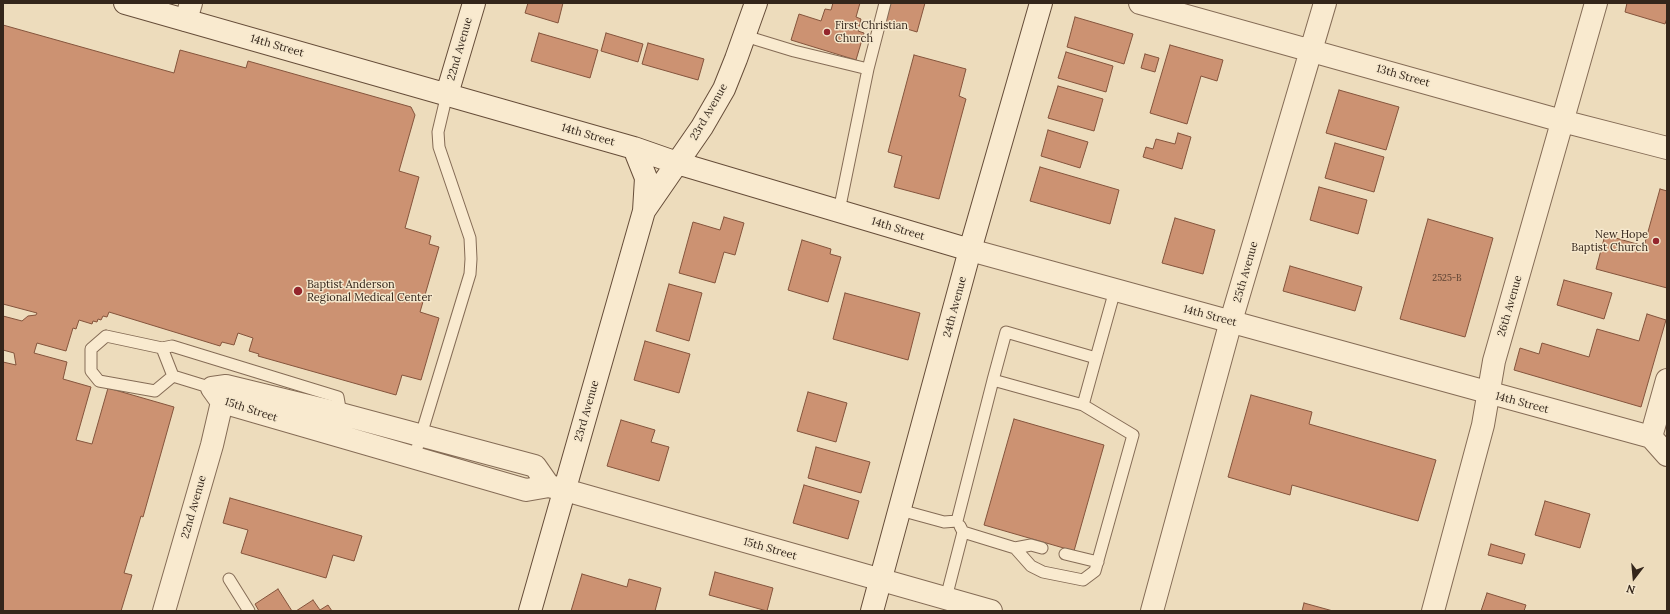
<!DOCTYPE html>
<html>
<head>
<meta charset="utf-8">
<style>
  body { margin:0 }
  #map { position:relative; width:1670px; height:614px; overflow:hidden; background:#eddcbc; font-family:Lora,serif }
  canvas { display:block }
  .frame { position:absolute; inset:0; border:4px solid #34261b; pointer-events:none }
  .north { position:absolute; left:1614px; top:558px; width:40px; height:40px; -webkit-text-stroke:3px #f5e7cc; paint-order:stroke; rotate:196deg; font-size:11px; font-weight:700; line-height:16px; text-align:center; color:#34261b }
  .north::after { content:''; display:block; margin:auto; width:14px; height:18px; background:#34261b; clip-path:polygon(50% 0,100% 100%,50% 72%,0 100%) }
</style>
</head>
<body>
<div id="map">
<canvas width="1670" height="614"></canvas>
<div class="frame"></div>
<div class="north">N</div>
</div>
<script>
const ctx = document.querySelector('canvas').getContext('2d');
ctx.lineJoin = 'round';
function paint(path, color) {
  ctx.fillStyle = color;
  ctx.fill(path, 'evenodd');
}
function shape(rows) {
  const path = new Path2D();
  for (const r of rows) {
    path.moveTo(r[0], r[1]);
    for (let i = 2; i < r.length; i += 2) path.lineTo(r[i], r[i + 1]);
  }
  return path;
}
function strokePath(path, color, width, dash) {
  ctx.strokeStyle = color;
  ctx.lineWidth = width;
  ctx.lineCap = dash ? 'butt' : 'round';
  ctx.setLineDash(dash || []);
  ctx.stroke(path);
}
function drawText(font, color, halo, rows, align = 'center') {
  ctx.font = font + ' Lora,serif';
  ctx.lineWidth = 3;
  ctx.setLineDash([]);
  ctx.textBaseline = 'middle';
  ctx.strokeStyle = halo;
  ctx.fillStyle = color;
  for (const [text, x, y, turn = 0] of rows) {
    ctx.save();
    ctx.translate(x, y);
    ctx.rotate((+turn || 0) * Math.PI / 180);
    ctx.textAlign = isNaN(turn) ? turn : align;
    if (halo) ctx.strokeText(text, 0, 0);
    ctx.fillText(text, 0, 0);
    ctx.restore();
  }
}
const building = shape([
  [528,3,563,3,558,23,525,13,528,3],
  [833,3,860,3,856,17,861,19,858,31,864,33,856,60,791,40,799,14,821,21,825,9,831,10,833,3],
  [890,3,925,3,917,32,884,22,890,3],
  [1627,3,1667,3,1667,18,1665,24,1625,12,1627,3],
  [1075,17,1133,34,1124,64,1067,47,1075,17],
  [3,25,174,73,180,50,246,68,248,61,411,107,415,115,399,171,419,177,405,228,431,236,429,244,439,247,420,312,439,318,421,380,402,375,396,395,258,356,259,354,249,351,253,338,238,333,234,345,222,342,220,346,109,312,107,317,103,316,101,320,98,319,97,322,93,321,92,324,79,320,76,329,73,328,66,351,37,343,34,353,67,362,63,379,91,387,76,440,92,444,108,388,174,407,143,517,141,516,124,573,132,575,121,611,3,611,3,362,16,365,14,353,3,350,3,316,22,321,28,316,36,315,37,313,3,304,3,25],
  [539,33,598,50,590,78,531,61,539,33],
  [606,33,643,44,638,62,601,51,606,33],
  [648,43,704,59,698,80,642,64,648,43],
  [1170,45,1223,60,1217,81,1201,76,1187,124,1150,113,1170,45],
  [1066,52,1113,66,1106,92,1058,78,1066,52],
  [1145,54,1159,58,1155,72,1141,68,1145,54],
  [914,55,966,69,959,96,966,99,939,199,894,187,902,156,888,152,914,55],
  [1058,86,1103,99,1094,131,1048,118,1058,86],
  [1339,90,1399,107,1386,150,1326,133,1339,90],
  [1048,130,1088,142,1080,168,1041,156,1048,130],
  [1178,133,1191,137,1182,169,1143,157,1146,147,1153,149,1156,139,1175,144,1178,133],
  [1335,143,1384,157,1374,192,1325,178,1335,143],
  [1040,167,1119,190,1110,224,1030,201,1040,167],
  [1319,187,1367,200,1358,234,1310,220,1319,187],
  [1660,189,1667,191,1667,288,1596,269,1605,235,1644,246,1660,189],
  [724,217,744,223,735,255,724,252,715,283,679,273,693,222,720,230,724,217],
  [1175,218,1215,230,1203,274,1162,263,1175,218],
  [1428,219,1493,238,1465,337,1400,319,1428,219],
  [802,240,831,249,830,254,841,257,828,302,788,290,802,240],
  [1290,266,1362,287,1355,311,1283,291,1290,266],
  [1564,280,1612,293,1604,319,1557,305,1564,280],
  [669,284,702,293,689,341,656,331,669,284],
  [845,293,920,313,908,360,833,339,845,293],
  [1647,314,1666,320,1641,407,1514,370,1520,348,1539,354,1542,343,1589,357,1597,329,1639,341,1647,314],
  [645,341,690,354,679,393,634,380,645,341],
  [808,392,847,403,836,442,797,431,808,392],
  [1251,395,1312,412,1309,424,1436,460,1418,521,1292,485,1290,495,1228,477,1251,395],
  [1014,419,1104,445,1074,551,984,525,1014,419],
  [621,420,655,430,651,442,669,447,659,481,607,466,621,420],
  [816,447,870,462,861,493,808,478,816,447],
  [804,485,859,501,848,539,793,523,804,485],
  [230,498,362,536,354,561,333,555,326,578,241,553,248,530,223,523,230,498],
  [1545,501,1590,514,1580,548,1535,535,1545,501],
  [1491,544,1525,554,1522,564,1488,555,1491,544],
  [715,572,773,588,767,611,709,595,715,572],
  [582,574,627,587,629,579,661,588,655,611,571,611,582,574],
  [278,589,292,611,259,611,255,604,278,589],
  [1487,593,1526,605,1524,611,1481,611,1487,593],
  [313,600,320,610,328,605,332,611,296,611,313,600],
  [1304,603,1333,611,1302,611,1304,603]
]);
paint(building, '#cc9272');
strokePath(building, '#84543c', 1);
const service = shape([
  [745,36,794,51,868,69],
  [839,211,868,69,885,3],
  [106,336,162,348,173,376,155,391,99,381,91,371,91,349,106,336],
  [162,348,172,346,338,397,341,414],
  [1096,358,1006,332,993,380,1083,405,1096,358,1115,290],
  [173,376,212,388],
  [414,458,470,274,471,259,470,238,439,147,438,132,447,94],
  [900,510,944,522,957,521,993,380],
  [963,532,1015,548,1031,566,1043,572,1083,580,1095,571,1133,435,1083,405],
  [1015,548,1031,545,1042,548],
  [1065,554,1098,562],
  [229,579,249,611],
  [946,598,963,532,960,526]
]);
const minor = shape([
  [1140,3,1562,121,1667,148],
  [186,20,191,3],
  [1651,437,1667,380],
  [549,486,535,466,341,414,226,386,212,388,222,402,526,490,549,486,565,490,991,611],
  [164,611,212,445,222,402],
  [1152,611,1231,321,1325,3],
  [1433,611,1483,425,1494,361,1596,3]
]);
const tertiary = shape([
  [970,250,1651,437,1667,455]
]);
const secondary = shape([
  [125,3,634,148,677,163,970,250],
  [447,94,474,3],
  [644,211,702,127,724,89,736,59,756,3],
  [530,611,644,211,646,178,634,148],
  [872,611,970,250,1041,3]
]);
strokePath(service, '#856c56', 13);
strokePath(minor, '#856c56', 24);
strokePath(tertiary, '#856c56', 24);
strokePath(secondary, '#664d39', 24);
strokePath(service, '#f9eacf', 11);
strokePath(minor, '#f9eacf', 22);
strokePath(tertiary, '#f9eacf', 22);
strokePath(secondary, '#f9eacf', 22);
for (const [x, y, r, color] of [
  [827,32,4,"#94262d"],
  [1656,241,4,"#94262d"],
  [298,291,5,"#94262d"]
]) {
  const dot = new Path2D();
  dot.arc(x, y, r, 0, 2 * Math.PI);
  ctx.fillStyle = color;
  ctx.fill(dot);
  strokePath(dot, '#f5e7cc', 1.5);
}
drawText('9px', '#5a4131', null, [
  ["2525-B",1447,278]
]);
drawText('11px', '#34261b', '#f5e7cc', [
  ["First Christian",835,26],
  ["Church",835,39],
  ["New Hope",1648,235,"right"],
  ["Baptist Church",1648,248,"right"],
  ["Baptist Anderson",307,285],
  ["Regional Medical Center",307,298]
], 'left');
drawText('11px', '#34261b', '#f5e7cc', [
  ["14th Street",277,46,16],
  ["22nd Avenue",460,49,-74],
  ["13th Street",1403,76,16],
  ["23rd Avenue",709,112,-60],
  ["14th Street",588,135,16],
  ["14th Street",898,229,17],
  ["25th Avenue",1246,272,-74],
  ["26th Avenue",1510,306,-74],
  ["24th Avenue",955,307,-75],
  ["14th Street",1210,316,15],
  ["14th Street",1522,403,15],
  ["15th Street",251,410,18],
  ["23rd Avenue",587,411,-74],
  ["22nd Avenue",194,507,-74],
  ["15th Street",770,549,16]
]);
</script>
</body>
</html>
